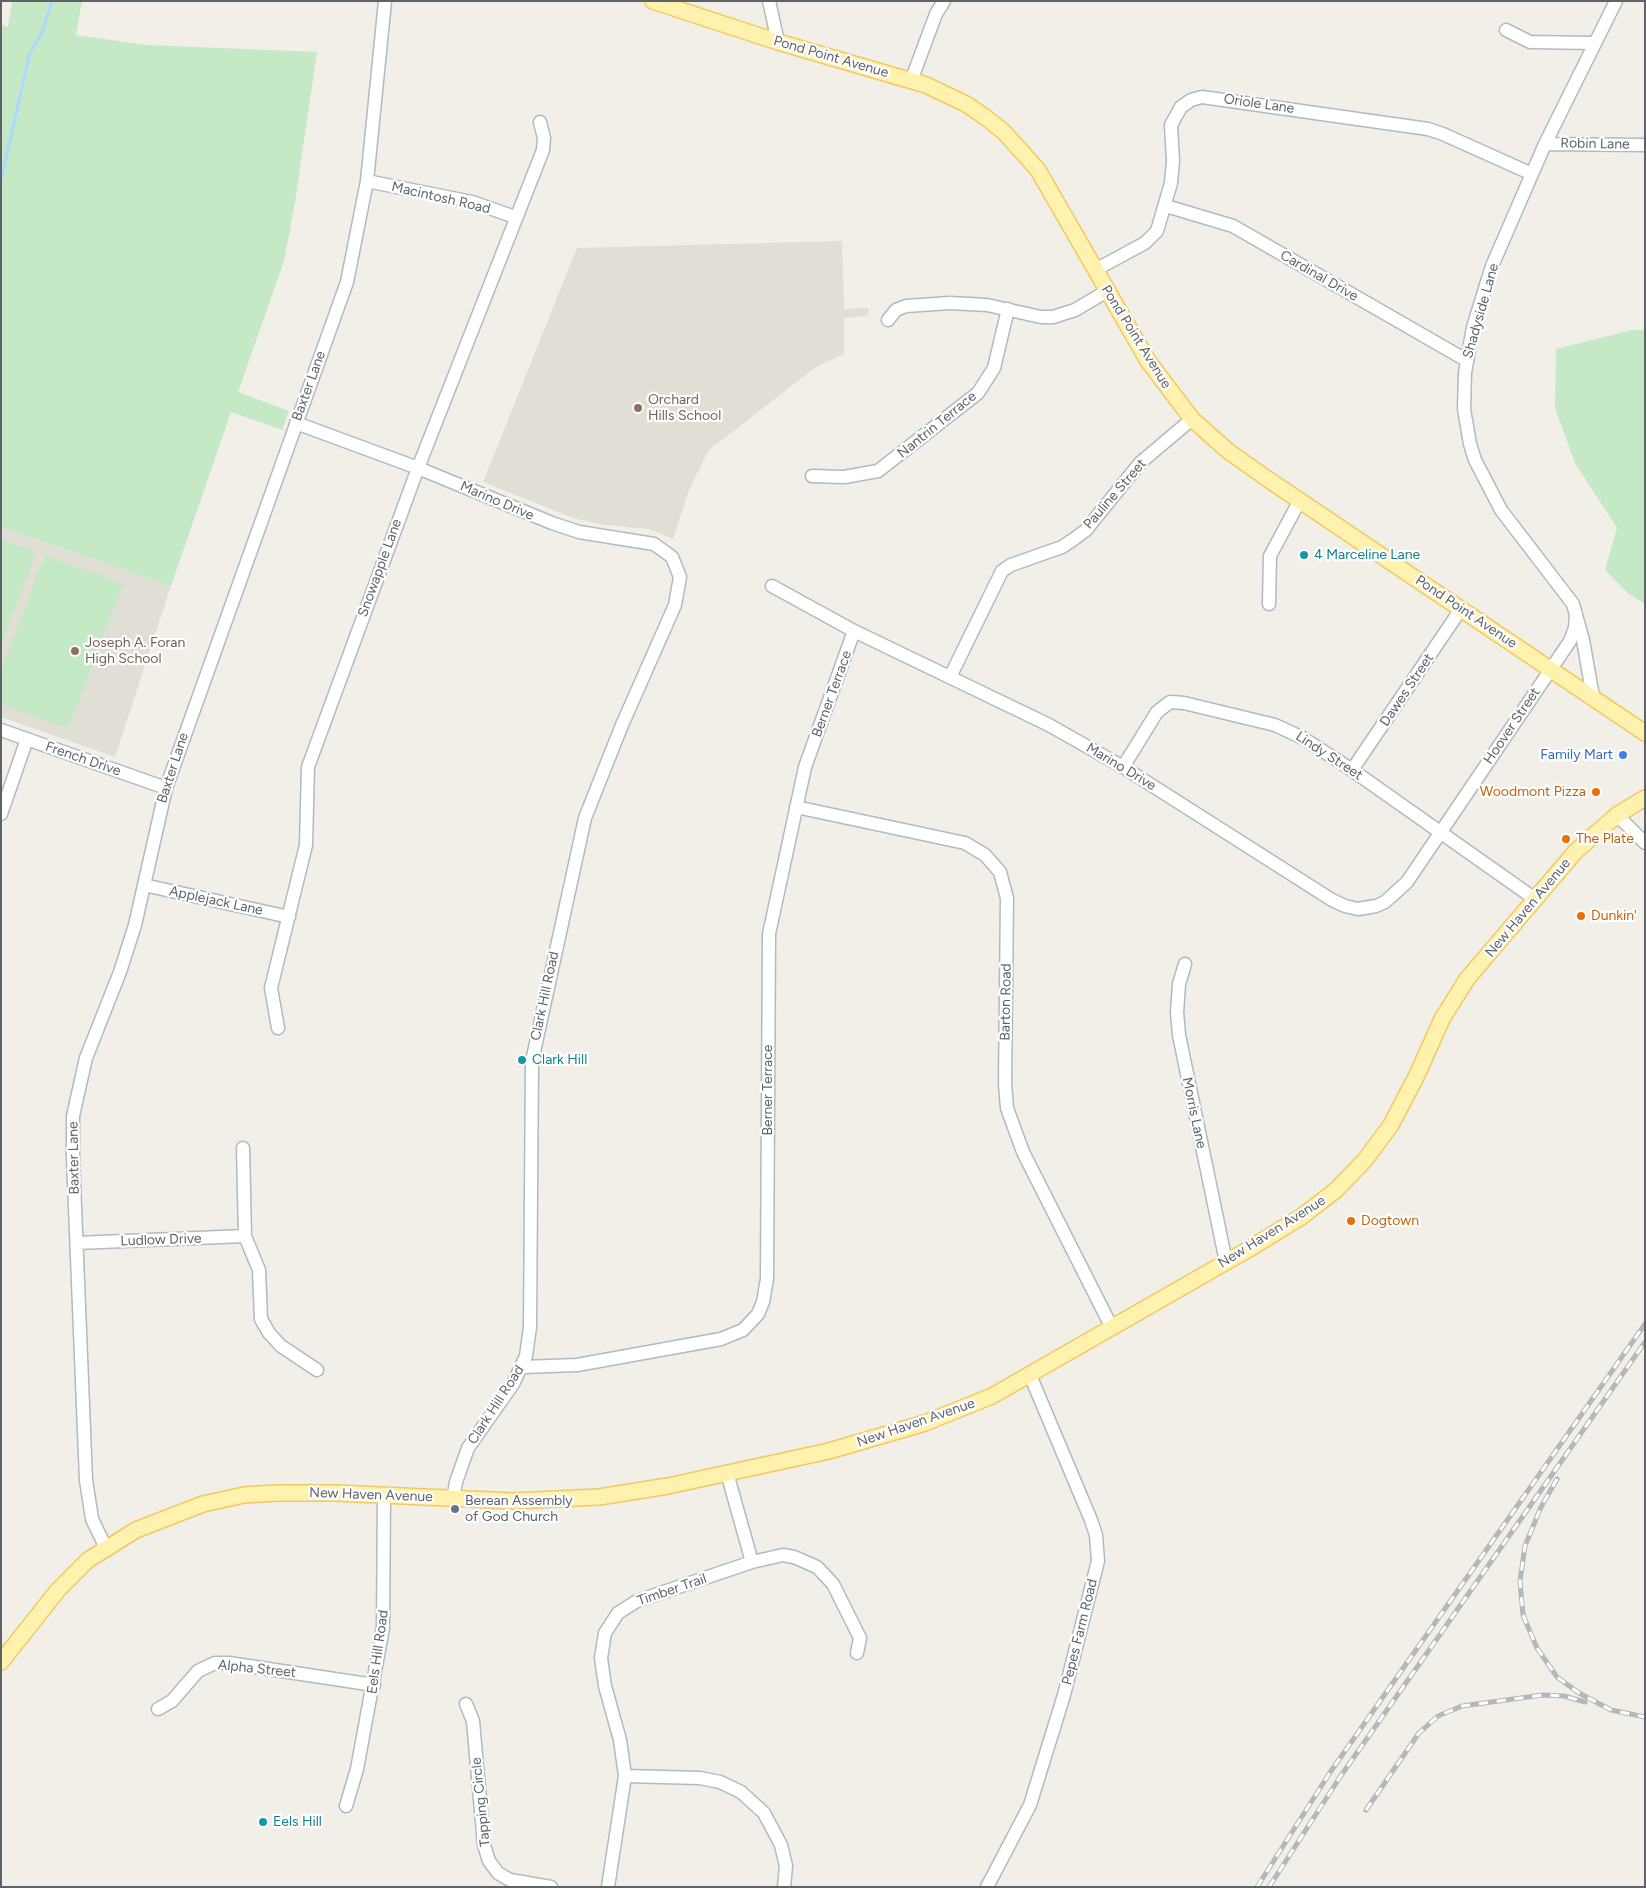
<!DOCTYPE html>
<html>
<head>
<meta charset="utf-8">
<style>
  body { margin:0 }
  #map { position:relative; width:1646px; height:1888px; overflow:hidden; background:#f1efe8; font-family:Figtree,sans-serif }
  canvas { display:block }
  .frame { position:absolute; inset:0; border:2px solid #5f6368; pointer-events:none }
</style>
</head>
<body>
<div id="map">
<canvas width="1646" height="1888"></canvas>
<div class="frame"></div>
</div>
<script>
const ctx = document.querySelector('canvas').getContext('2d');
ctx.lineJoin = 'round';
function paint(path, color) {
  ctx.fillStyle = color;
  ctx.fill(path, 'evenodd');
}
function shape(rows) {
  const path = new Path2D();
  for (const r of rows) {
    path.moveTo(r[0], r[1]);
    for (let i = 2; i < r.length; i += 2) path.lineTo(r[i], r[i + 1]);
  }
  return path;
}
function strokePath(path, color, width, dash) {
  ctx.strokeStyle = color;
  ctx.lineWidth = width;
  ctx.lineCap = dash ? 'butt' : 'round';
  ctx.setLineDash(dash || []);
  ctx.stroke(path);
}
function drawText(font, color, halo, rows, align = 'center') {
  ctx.font = font + ' Figtree,sans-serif';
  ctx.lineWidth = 4.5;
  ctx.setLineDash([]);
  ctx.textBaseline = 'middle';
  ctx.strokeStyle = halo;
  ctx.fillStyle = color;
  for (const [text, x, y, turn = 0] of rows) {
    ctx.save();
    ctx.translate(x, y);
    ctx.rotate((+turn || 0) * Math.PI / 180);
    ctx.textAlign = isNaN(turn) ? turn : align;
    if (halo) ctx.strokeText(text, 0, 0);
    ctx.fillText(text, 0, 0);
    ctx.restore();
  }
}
paint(shape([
  [842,241,844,309,869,308,867,316,844,318,844,354,816,367,709,450,690,487,673,539,649,529,604,525,573,518,483,482,577,248],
  [1,527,171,586,115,757,1,717]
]), '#e1ded6');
paint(shape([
  [12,1,82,1,76,35,146,45,317,52,295,202,284,261,238,392,289,411,282,430,231,412,171,586,1,527,1,25,8,27],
  [1632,330,1645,330,1645,604,1629,594,1605,570,1617,528,1575,463,1555,408,1556,349],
  [1,539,36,552,1,646],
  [45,555,123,584,68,729,1,704,1,671]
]), '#c5e8c5');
strokePath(shape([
  [1,180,30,53,42,32,52,1]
]), '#aadaff', 3);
const minor = shape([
  [769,1,778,42],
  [1506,30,1530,42,1594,43],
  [911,81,936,14,944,1],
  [1545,144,1645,145],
  [367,181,472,202,515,217],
  [1166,206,1233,226,1466,360],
  [1095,270,1145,243,1157,231,1171,183,1173,161,1171,125,1181,107,1191,100,1202,97,1428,129,1443,134,1532,174],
  [888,320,896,310,906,306,950,303,987,305,1041,317,1053,317,1075,310,1107,291],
  [296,423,418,468,552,523,579,532,654,544,672,557,680,577,675,605,622,725,585,818,532,1061,530,1327,526,1356,513,1384,468,1448,456,1482,453,1499],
  [812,476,844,477,878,471,978,393,994,368,1008,309],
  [772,586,854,631,1049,725,1123,767,1332,900,1345,906,1358,909,1376,906,1385,902,1407,882,1570,641,1575,628,1576,614],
  [1269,604,1270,556,1300,500],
  [950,677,1002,571,1011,565,1062,547,1074,539,1086,530,1140,463,1192,419],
  [1593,697,1583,640,1573,604,1501,510,1475,460,1470,444,1464,409,1465,373,1473,327,1492,266,1545,144,1616,1],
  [1,730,166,788],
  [1123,767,1157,712,1170,702,1184,703,1275,725,1303,738,1352,770,1535,899],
  [1352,770,1461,609],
  [796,807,965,843,985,855,1000,872,1007,898,1005,1084,1007,1108,1023,1152,1112,1328],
  [1,814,27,739],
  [1617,815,1645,843],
  [144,885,289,917],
  [1185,964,1179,984,1177,1012,1179,1035,1226,1262],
  [278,1028,271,988,306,845,308,767,418,468,543,150,544,138,540,122],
  [243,1148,245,1236,259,1270,261,1319,269,1333,281,1346,317,1370],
  [77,1243,245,1236],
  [523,1367,577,1365,721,1339,743,1330,758,1314,763,1302,767,1279,769,934,805,767,854,631],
  [727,1473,752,1562],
  [106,1548,92,1519,86,1480,73,1158,73,1116,86,1058,120,972,135,925,166,788,347,282,367,181,385,1],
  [466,1704,473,1721,484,1845,489,1861,498,1873,510,1880,551,1887],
  [158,1709,172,1701,198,1671,215,1663,229,1663,374,1685],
  [625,1776,700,1778,720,1782,741,1792,764,1813,781,1845,786,1866,784,1887],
  [346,1806,357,1769,383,1628,384,1495],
  [608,1887,625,1776,620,1740,605,1686,601,1658,605,1633,618,1613,637,1601,752,1562,783,1555,794,1557,817,1567,833,1584,860,1638,857,1653],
  [987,1887,1030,1805,1064,1695,1098,1561,1096,1535,1091,1520,1030,1375]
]);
const major = shape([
  [653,1,778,42,926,85,966,104,985,117,1004,132,1038,170,1148,361,1192,419,1228,451,1269,480,1645,733],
  [1,1662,58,1590,88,1560,136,1530,203,1504,244,1495,277,1493,336,1493,513,1501,599,1497,668,1486,829,1451,925,1423,992,1396,1249,1249,1301,1217,1336,1190,1365,1160,1391,1125,1417,1075,1442,1019,1467,979,1576,851,1617,815,1645,798]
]);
strokePath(minor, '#b5b8bc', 15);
strokePath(major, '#f2c960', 18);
strokePath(minor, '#fff', 12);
strokePath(major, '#fff2af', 15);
const rail = shape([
  [1557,1479,1541,1507,1525,1546,1520,1581,1523,1615,1537,1648,1557,1677,1579,1693,1611,1710,1645,1717],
  [1366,1810,1419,1733,1438,1716,1462,1706,1543,1695,1564,1696,1585,1702],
  [1257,1887,1331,1771,1645,1324],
  [1269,1887,1340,1777,1645,1342]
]);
strokePath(rail, '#b6b7b8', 5);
strokePath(rail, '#fff', 3, [9]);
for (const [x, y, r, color] of [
  [638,408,5,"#8d6e63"],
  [1304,555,5,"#0f9aa8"],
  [75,651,5,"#8d6e63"],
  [1623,755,5,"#3f7fe0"],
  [1596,792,5,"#e8710a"],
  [1566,839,5,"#e8710a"],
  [1581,916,5,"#e8710a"],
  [522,1060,5,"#0f9aa8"],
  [1351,1221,5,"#e8710a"],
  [455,1509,5,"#6b7280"],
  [263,1822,5,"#0f9aa8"]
]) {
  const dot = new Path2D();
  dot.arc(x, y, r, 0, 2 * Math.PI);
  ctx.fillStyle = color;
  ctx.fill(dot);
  strokePath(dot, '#fff', 2);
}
drawText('14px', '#5f6368', '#fff', [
  ["Pond Point Avenue",831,57,16],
  ["Oriole Lane",1259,104,8],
  ["Robin Lane",1595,144,1],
  ["Macintosh Road",441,198,13],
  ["Cardinal Drive",1319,276,30],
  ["Shadyside Lane",1481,311,-74],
  ["Pond Point Avenue",1136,337,58],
  ["Baxter Lane",309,386,-70],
  ["Nantrin Terrace",937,425,-39],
  ["Pauline Street",1115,494,-49],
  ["Marino Drive",497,501,23],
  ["Snowapple Lane",380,568,-70],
  ["Pond Point Avenue",1466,612,34],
  ["Dawes Street",1407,690,-56],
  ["Berner Terrace",832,694,-70],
  ["Hoover Street",1512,726,-56],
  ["Lindy Street",1329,756,33],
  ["French Drive",83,759,19],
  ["Marino Drive",1121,767,31],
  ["Baxter Lane",173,768,-72],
  ["Applejack Lane",216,901,12],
  ["New Haven Avenue",1528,908,-50],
  ["Clark Hill Road",545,996,-78],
  ["Barton Road",1006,1002,-89],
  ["Berner Terrace",768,1090,-90],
  ["Morris Lane",1194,1113,78],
  ["Baxter Lane",74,1158,-91],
  ["New Haven Avenue",1272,1232,-32],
  ["Ludlow Drive",161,1240,-2],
  ["Clark Hill Road",496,1405,-57],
  ["New Haven Avenue",916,1423,-19],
  ["New Haven Avenue",371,1495,2],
  ["Timber Trail",672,1590,-19],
  ["Pepes Farm Road",1080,1632,-76],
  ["Eels Hill Road",378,1652,-82],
  ["Alpha Street",257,1669,6],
  ["Tapping Circle",481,1802,-96]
]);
drawText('14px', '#785e54', '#fff', [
  ["Orchard",648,400],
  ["Hills School",648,416],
  ["Joseph A. Foran",85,643],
  ["High School",85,659]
], 'left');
drawText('14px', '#0d838f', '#fff', [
  ["4 Marceline Lane",1314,555],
  ["Clark Hill",532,1060],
  ["Eels Hill",273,1822]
], 'left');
drawText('14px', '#366cbe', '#fff', [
  ["Family Mart",1613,755]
], 'right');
drawText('14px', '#c56008', '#fff', [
  ["Woodmont Pizza",1586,792,"right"],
  ["The Plate",1576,839],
  ["Dunkin'",1591,916],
  ["Dogtown",1361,1221]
], 'left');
drawText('14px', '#5b616d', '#fff', [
  ["Berean Assembly",465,1501],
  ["of God Church",465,1517]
], 'left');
</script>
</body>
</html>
